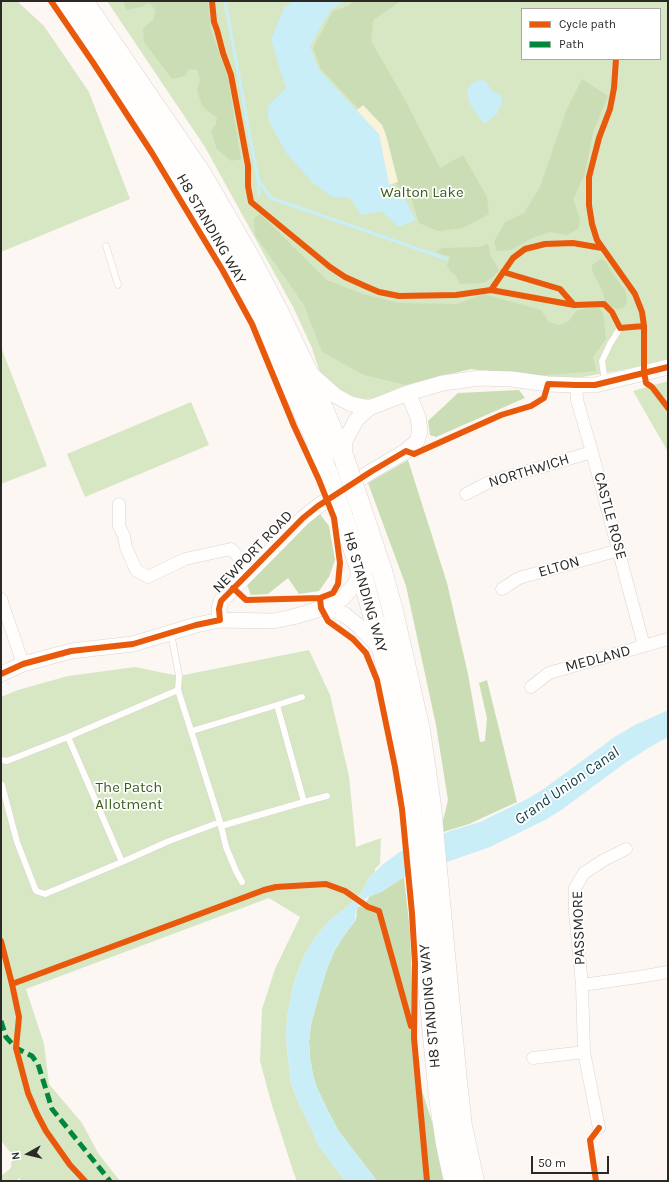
<!DOCTYPE html>
<html>
<head>
<meta charset="utf-8">
<style>
  body { margin:0 }
  #map { position:relative; width:669px; height:1182px; overflow:hidden; background:#fcf7f2; font-family:Karla,sans-serif }
  canvas { display:block }
  .frame { position:absolute; inset:0; border:2px solid #2b2926; pointer-events:none }
  .legend { position:absolute; left:521px; top:8px; width:140px; height:52px; box-sizing:border-box; background:#fff; border:1px solid #aaa9a8; margin:0; padding:5px 7px; list-style:none; font-size:12px; color:#2b2926 }
  .legend li { display:flex; align-items:center; gap:8px; height:20px }
  .legend b { width:20px; border:1px solid #aaa9a8 }
  .north { position:absolute; left:8px; top:1134px; width:40px; height:40px; -webkit-text-stroke:3px #fff; paint-order:stroke; rotate:262deg; font-size:11px; font-weight:700; line-height:16px; text-align:center; color:#2b2926 }
  .north::after { content:''; display:block; margin:auto; width:14px; height:18px; background:#2b2926; clip-path:polygon(50% 0,100% 100%,50% 72%,0 100%) }
  .scale { position:absolute; left:531px; top:1156px; width:78px; height:18px; box-sizing:border-box; border:2px solid #2b2926; border-top:0; padding-left:5px; font-size:12px; line-height:14px; white-space:nowrap; color:#2b2926; -webkit-text-stroke:3px #fff; paint-order:stroke }
</style>
</head>
<body>
<div id="map">
<canvas width="669" height="1182"></canvas>
<div class="frame"></div>
<ul class="legend">
<li><b style="height:5px;background:#e8590c"></b>Cycle path</li>
<li><b style="height:5px;background:#00873e"></b>Path</li>
</ul>
<div class="north">N</div>
<div class="scale">50 m</div>
</div>
<script>
const ctx = document.querySelector('canvas').getContext('2d');
ctx.lineJoin = 'round';
function paint(path, color) {
  ctx.fillStyle = color;
  ctx.fill(path, 'evenodd');
}
function shape(rows) {
  const path = new Path2D();
  for (const r of rows) {
    path.moveTo(r[0], r[1]);
    for (let i = 2; i < r.length; i += 2) path.lineTo(r[i], r[i + 1]);
  }
  return path;
}
function strokePath(path, color, width, dash) {
  ctx.strokeStyle = color;
  ctx.lineWidth = width;
  ctx.lineCap = dash ? 'butt' : 'round';
  ctx.setLineDash(dash || []);
  ctx.stroke(path);
}
function drawText(font, color, halo, rows, align = 'center') {
  ctx.font = font + ' Karla,sans-serif';
  ctx.lineWidth = 3.5;
  ctx.setLineDash([]);
  ctx.textBaseline = 'middle';
  ctx.strokeStyle = halo;
  ctx.fillStyle = color;
  for (const [text, x, y, turn = 0] of rows) {
    ctx.save();
    ctx.translate(x, y);
    ctx.rotate((+turn || 0) * Math.PI / 180);
    ctx.textAlign = isNaN(turn) ? turn : align;
    if (halo) ctx.strokeText(text, 0, 0);
    ctx.fillText(text, 0, 0);
    ctx.restore();
  }
}
paint(shape([
  [1,1,17,1,44,26,89,92,130,199,1,252],
  [107,1,668,1,668,359,628,369,577,378,555,378,471,369,428,379,406,385,377,398,365,399,353,397,344,395,320,373,312,348,293,307,205,147],
  [522,9,660,9,660,59,522,59],
  [1,347,47,466,1,484],
  [668,381,668,452,633,391],
  [191,402,209,445,85,497,67,454],
  [309,650,330,695,349,776,356,847,381,838,380,864,375,869,375,872,367,880,366,885,360,894,353,902,330,920,317,935,306,952,299,968,292,990,288,1011,286,1031,287,1050,291,1083,299,1104,312,1130,318,1145,345,1181,297,1181,293,1171,271,1102,260,1061,262,1009,275,969,300,917,269,898,26,989,44,1044,49,1084,82,1123,98,1153,120,1181,22,1181,19,1178,16,1181,1,1181,1,1176,11,1168,12,1154,1,1141,1,697,18,690,68,676,135,667,179,676]
]), '#d7e7c4');
paint(shape([
  [123,1,208,1,211,30,228,78,241,159,231,161,217,149,211,131,216,124,217,118,203,107,197,91,200,80,197,70,189,69,185,76,172,79,144,42,143,28,153,20,156,10,149,3,142,7,126,10],
  [354,1,401,1,373,20,371,41,406,102,440,168,463,155,487,197,489,214,463,228,438,231,419,223,412,200,393,181,382,134,321,69,313,48,333,11,348,6],
  [582,79,608,96,593,132,585,173,573,200,580,218,578,229,567,235,550,232,532,238,511,250,497,251,494,242,505,222,524,213,540,187,566,111],
  [260,214,327,280,363,294,399,303,457,304,484,294,541,310,549,322,560,325,569,321,577,310,597,306,603,313,606,339,593,357,596,371,535,376,471,369,428,379,406,385,364,375,322,352,304,305,255,235,254,218],
  [487,244,489,246,490,255,499,270,493,277,484,283,460,284,456,276,450,271,447,265,450,257,436,252,442,248,480,247],
  [601,259,605,261,614,276,625,290,627,297,626,304,623,308,616,309,612,307,605,302,603,293,592,270,592,265],
  [519,390,525,398,436,437,430,435,428,421,458,393],
  [408,460,447,583,468,674,480,742,485,741,487,718,479,683,487,680,517,802,469,824,440,833,448,800,436,725,406,586,368,483],
  [320,514,329,526,335,560,329,577,319,591,299,594,288,578,268,594,251,595,247,585,304,523],
  [404,877,410,931,415,1069,435,1131,445,1181,377,1181,338,1130,327,1109,317,1088,313,1075,310,1058,309,1041,311,1024,321,988,327,969,334,952,343,937,356,920,357,908,360,906,366,909,369,904,366,902,370,896,381,892]
]), '#caddb5');
paint(shape([
  [363,105,382,125,386,135,398,182,389,185,355,112]
]), '#faf3dc');
paint(shape([
  [293,1,346,1,331,9,320,28,310,47,319,70,379,134,389,184,406,201,416,220,399,227,381,211,361,215,350,198,332,197,313,183,287,154,269,122,267,107,286,88,271,40,284,8],
  [480,80,486,81,491,90,499,94,503,100,498,110,497,114,484,124,471,106,467,94,468,88,473,83],
  [668,710,668,737,650,747,625,763,560,811,545,820,490,847,404,877,381,892,366,898,357,908,355,916,356,920,343,937,334,952,327,969,316,1006,311,1024,309,1041,310,1058,313,1075,317,1088,327,1109,338,1130,377,1181,345,1181,318,1145,312,1130,299,1104,291,1083,287,1050,286,1031,288,1011,292,990,299,968,306,952,317,935,330,920,353,902,360,894,366,885,367,880,382,865,401,851,450,831,480,822,527,799,542,790,616,736,635,725]
]), '#c9eef7');
paint(shape([
  [357,895,366,901,361,906,352,900]
]), '#fcf7f2');
strokePath(shape([
  [225,1,258,180,271,198,447,259],
  [258,181,259,196]
]), '#c9eef7', 3);
const service = shape([
  [106,246,118,285],
  [605,382,602,361,610,344,620,328],
  [171,633,179,676,178,690,220,822,169,841,122,862,68,737,178,690],
  [277,705,302,697],
  [192,731,277,705,304,802,221,826,220,822],
  [1,760,7,761,68,737],
  [1,785,2,785,17,842,36,891,45,894,122,862],
  [304,802,327,796],
  [221,826,226,847,236,871,242,882]
]);
const minor = shape([
  [576,385,577,400,592,452,644,646],
  [466,494,487,483,592,452],
  [119,504,119,526,124,536,126,547,136,570,148,577,185,559,231,549,251,570],
  [502,589,519,578,619,550],
  [1,599,23,664],
  [531,687,549,673,668,639],
  [582,985,639,977,668,972],
  [533,1058,584,1052],
  [599,1128,584,1052,582,985,575,912,575,888,584,873,604,860,626,849]
]);
const tertiary = shape([
  [308,371,336,396,351,404,369,408,408,393,443,383,480,378,511,379,548,384,576,385,595,385,668,367],
  [344,457,345,441,356,420,369,408],
  [326,607,345,615,360,627,383,651],
  [220,620,219,609,221,601,303,518,318,506,372,471,406,451,417,441,420,431,418,417,408,393],
  [1,674,23,664,71,651,133,644,196,625,220,620,273,621,293,617,326,607,342,599,356,583,361,571]
]);
const trunk = shape([
  [61,1,126,91,186,184,234,268,260,316,313,433,327,471],
  [83,1,202,175,251,260,280,315,306,369,344,458],
  [361,508,382,571,393,611,420,730,431,806,457,1082,462,1126,474,1181],
  [343,518,361,571,383,652,400,730,411,808,439,1097,446,1144,454,1181]
]);
strokePath(service, '#d8d4d1', 7);
strokePath(minor, '#d8d4d1', 13);
strokePath(tertiary, '#d8d4d1', 16);
strokePath(trunk, '#d8d4d1', 21);
strokePath(service, '#fffefd', 6);
strokePath(minor, '#fffefd', 12);
strokePath(tertiary, '#fffefd', 15);
strokePath(trunk, '#fffefd', 20);
const trunkBridge = shape([
  [344,458,361,508],
  [327,471,343,518]
]);
strokePath(trunkBridge, '#d8d4d1', 21, []);
strokePath(trunkBridge, '#fffefd', 20);
strokePath(shape([
  [1,1021,6,1037,16,1048,32,1056,38,1064,52,1109,110,1181]
]), '#00873e', 5, [10, 5]);
strokePath(shape([
  [51,1,94,64,152,153,223,271,252,324,294,426,319,480,334,518,340,563,338,584,333,593,320,598,321,608,328,621,353,639,366,653,377,680,395,767,402,809,412,913,415,963,414,1038,427,1181],
  [212,1,214,22,217,30,223,53,231,75,248,166,248,186,251,202,330,267,345,277,365,286,379,292,399,296,456,295,491,290,574,305,604,304,612,312,620,328,644,326],
  [616,59,614,88,610,109,599,138,589,177,589,205,592,224,597,240,635,294,642,312,644,326,644,372,646,383,652,387,668,408],
  [503,272,560,289,574,305],
  [491,290,513,258,525,249,545,244,573,243,602,248],
  [233,588,246,600,320,598],
  [1,674,23,664,71,651,133,644,196,625,220,620,219,609,221,601,303,518,318,506,372,471,406,451,414,454,501,415,531,406,544,398,548,384,576,385,595,385,668,367],
  [1,941,12,984,264,890,276,887,326,884,345,891,368,907,379,911,411,1026],
  [12,984,19,1017,16,1048,28,1093,37,1114,46,1131,70,1165,85,1181],
  [596,1181,590,1140,599,1128]
]), '#e8590c', 6);
drawText('15px', '#3b5c17', '#fff', [
  ["Walton Lake",422,193],
  ["The Patch",129,788],
  ["Allotment",129,805]
]);
drawText('15px', '#2b2926', '#fff', [
  ["H8 STANDING WAY",211,229,60],
  ["NORTHWICH",529,471,-17],
  ["CASTLE ROSE",610,516,75],
  ["NEWPORT ROAD",253,552,-46],
  ["ELTON",559,567,-16],
  ["H8 STANDING WAY",365,592,74],
  ["MEDLAND",598,659,-15],
  ["PASSMORE",579,928,-92],
  ["H8 STANDING WAY",430,1006,-95]
]);
drawText('italic 16px', '#113f4a', '#fff', [
  ["Grand Union Canal",567,786,-35]
]);
</script>
</body>
</html>
